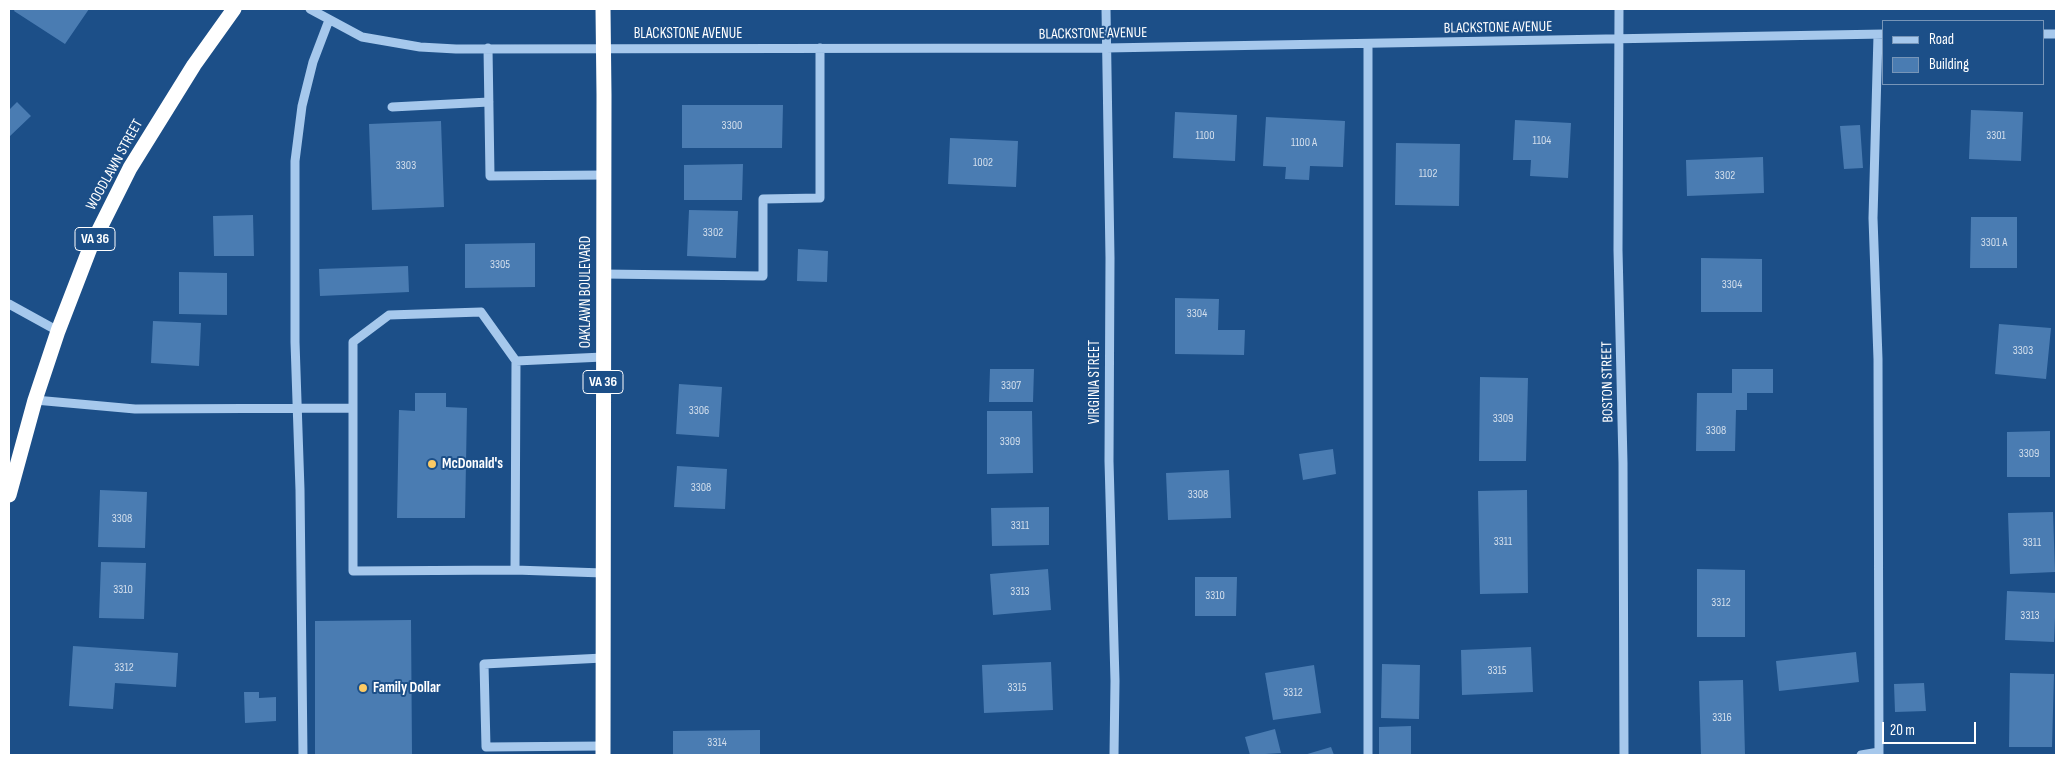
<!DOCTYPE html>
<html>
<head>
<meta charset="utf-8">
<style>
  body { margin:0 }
  #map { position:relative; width:2065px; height:764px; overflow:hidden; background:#1c4f88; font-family:"Sofia Sans Condensed",sans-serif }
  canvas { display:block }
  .frame { position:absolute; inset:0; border:10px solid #fff; pointer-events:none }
  .legend { position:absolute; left:1882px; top:20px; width:162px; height:65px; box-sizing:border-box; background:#1c4f88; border:1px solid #7795b8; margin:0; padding:6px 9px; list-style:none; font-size:15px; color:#fff }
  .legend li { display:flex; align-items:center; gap:10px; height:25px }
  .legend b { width:25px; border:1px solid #7795b8 }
  .scale { position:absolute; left:1882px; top:722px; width:94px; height:22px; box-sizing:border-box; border:2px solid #fff; border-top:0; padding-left:6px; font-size:15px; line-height:18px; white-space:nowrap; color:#fff; -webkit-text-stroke:4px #1c4f88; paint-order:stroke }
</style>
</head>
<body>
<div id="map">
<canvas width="2065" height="764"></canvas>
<div class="frame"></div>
<ul class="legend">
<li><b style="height:6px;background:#a6c8ec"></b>Road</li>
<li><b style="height:14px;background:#4a7cb2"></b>Building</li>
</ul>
<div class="scale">20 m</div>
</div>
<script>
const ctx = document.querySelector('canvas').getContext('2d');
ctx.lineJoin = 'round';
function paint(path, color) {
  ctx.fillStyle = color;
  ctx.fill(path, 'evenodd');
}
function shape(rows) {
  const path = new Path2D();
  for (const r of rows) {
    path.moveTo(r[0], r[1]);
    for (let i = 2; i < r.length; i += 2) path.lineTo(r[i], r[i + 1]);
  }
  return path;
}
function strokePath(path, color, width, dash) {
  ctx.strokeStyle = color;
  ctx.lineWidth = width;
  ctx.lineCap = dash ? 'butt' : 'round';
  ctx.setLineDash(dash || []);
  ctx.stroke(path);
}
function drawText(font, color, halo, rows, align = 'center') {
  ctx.font = font + ' "Sofia Sans Condensed",sans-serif';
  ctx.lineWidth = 4;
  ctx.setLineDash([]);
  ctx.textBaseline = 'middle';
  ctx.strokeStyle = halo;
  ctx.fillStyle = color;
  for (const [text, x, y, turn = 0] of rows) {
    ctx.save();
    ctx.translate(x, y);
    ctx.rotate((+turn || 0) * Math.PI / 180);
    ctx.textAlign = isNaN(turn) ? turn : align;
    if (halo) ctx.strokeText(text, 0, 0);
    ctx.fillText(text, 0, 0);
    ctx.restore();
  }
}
paint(shape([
  [15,9,89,9,65,44,14,11],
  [17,102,31,116,9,137,9,110],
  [682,105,783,105,782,148,682,148],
  [1971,110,2023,112,2021,161,1969,159],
  [1175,112,1237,115,1235,161,1173,158],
  [1266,117,1345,121,1343,167,1310,166,1309,180,1285,179,1286,167,1263,166],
  [1515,120,1571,123,1568,178,1530,176,1531,160,1513,160],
  [441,121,444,207,372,210,369,124],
  [1860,125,1863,168,1844,169,1840,126],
  [950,138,1018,141,1016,187,948,184],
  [1396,143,1460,144,1459,206,1395,205],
  [1763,157,1764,193,1687,196,1686,160],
  [743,164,742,200,684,200,684,165],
  [689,210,738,211,736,258,687,256],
  [253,215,254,256,214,256,213,216],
  [1971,217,2017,217,2017,268,1970,268],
  [535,243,535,287,465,288,465,244],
  [798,249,828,251,827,282,797,281],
  [1701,258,1762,259,1762,312,1701,312],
  [408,266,409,292,320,296,319,269],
  [179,272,227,273,227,315,179,314],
  [1175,298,1219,299,1218,330,1245,330,1244,355,1175,354],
  [153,321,201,323,199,366,151,363],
  [1999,324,2051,328,2046,379,1995,374],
  [990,369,1034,369,1033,402,989,402],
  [1732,369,1773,369,1773,393,1747,393,1747,410,1736,410,1735,451,1696,451,1697,393,1732,393],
  [1480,377,1528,378,1526,461,1479,461],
  [679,384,722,387,719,437,676,434],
  [415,393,446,393,446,407,467,408,465,518,397,518,399,410,415,411],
  [987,411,1032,411,1033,473,987,474],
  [2050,431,2050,477,2007,477,2007,432],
  [1333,449,1336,474,1303,480,1299,454],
  [677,466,727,469,725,509,674,507],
  [1229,470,1231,518,1168,520,1166,473],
  [100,490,147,492,145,548,98,547],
  [1527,490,1528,593,1480,594,1478,491],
  [1049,507,1049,545,992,546,991,508],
  [2053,512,2055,572,2010,574,2008,513],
  [101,562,146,563,144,619,99,618],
  [1048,569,1051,610,993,615,990,574],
  [1697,569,1745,570,1745,637,1697,637],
  [1195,577,1237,577,1236,616,1195,616],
  [2007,591,2056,593,2054,642,2005,640],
  [411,620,412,755,315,755,315,621],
  [73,646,178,653,176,687,115,683,113,709,69,706],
  [1531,647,1533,692,1462,695,1461,650],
  [1856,652,1859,682,1779,691,1776,661],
  [1051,662,1053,710,984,713,982,665],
  [1382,664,1420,665,1419,719,1381,718],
  [1314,665,1321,713,1273,720,1265,673],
  [2010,673,2054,674,2052,747,2009,747],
  [1743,680,1745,755,1701,755,1699,681],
  [1924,683,1926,711,1895,712,1894,684],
  [244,692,259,692,259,698,276,697,276,721,245,723],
  [1411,726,1411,755,1379,755,1379,727],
  [1275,729,1281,753,1250,755,1245,737],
  [760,730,760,755,673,755,673,731],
  [1331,747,1334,755,1304,755]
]), '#4a7cb2');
strokePath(shape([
  [310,9,362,37,420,47,456,49,1106,48,1884,34],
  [1106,9,1110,258,1109,461,1115,681,1114,755],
  [1619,9,1618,250,1623,463,1624,755],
  [2044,34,2056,34],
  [1878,35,1873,218,1878,359,1879,755],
  [488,48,490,176,604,175],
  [392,107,489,102],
  [603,274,763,276,763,199,820,198,820,48],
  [9,304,58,331],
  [481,312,516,361,515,570,353,571,353,342,389,315,481,312],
  [516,361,603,357],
  [35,400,135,409,353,408],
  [515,570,603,573],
  [603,746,486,747,484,664,603,658],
  [303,755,300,490,295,342,295,161,302,106,313,62,329,20],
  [1368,755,1368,44],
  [1861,755,1879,752]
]), '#a6c8ec', 9);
strokePath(shape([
  [603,9,604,95,603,755],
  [9,495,35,400,58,331,90,248,130,168,194,65,234,9]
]), '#fff', 15);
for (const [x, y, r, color] of [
  [432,464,5,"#fcca64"],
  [363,688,5,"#fcca64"]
]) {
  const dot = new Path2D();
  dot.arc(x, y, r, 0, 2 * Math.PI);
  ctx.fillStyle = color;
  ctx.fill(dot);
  strokePath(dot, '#1c4f88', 2);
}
drawText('12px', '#d2deec', null, [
  ["3300",732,126],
  ["1100",1205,136],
  ["3301",1996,136],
  ["1104",1542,141],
  ["1100 A",1304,143],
  ["1002",983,163],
  ["3303",406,166],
  ["1102",1428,174],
  ["3302",1725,176],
  ["3302",713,233],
  ["3301 A",1994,243],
  ["3305",500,265],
  ["3304",1732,285],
  ["3304",1197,314],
  ["3303",2023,351],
  ["3307",1011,386],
  ["3306",699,411],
  ["3309",1503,419],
  ["3308",1716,431],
  ["3309",1010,442],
  ["3309",2029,454],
  ["3308",701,488],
  ["3308",1198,495],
  ["3308",122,519],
  ["3311",1020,526],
  ["3311",1503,542],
  ["3311",2032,543],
  ["3310",123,590],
  ["3313",1020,592],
  ["3310",1215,596],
  ["3312",1721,603],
  ["3313",2030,616],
  ["3312",124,668],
  ["3315",1497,671],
  ["3315",1017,688],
  ["3312",1293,693],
  ["3316",1722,718],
  ["3314",717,743]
]);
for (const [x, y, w] of [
  [95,239,40],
  [603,382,40]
]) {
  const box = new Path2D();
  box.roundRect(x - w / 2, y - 11.5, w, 23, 4);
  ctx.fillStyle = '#1c4f88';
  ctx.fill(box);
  strokePath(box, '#fff', 1);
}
drawText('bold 14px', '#fff', null, [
  ["VA 36",95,239],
  ["VA 36",603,382]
]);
drawText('15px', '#fff', '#1c4f88', [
  ["BLACKSTONE AVENUE",1498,28,-1],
  ["BLACKSTONE AVENUE",688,34],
  ["BLACKSTONE AVENUE",1093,34,-1],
  ["WOODLAWN STREET",115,165,-61],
  ["OAKLAWN BOULEVARD",586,292,-90],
  ["VIRGINIA STREET",1095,382,-90],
  ["BOSTON STREET",1608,382,-91]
]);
drawText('bold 15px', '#fff', '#1c4f88', [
  ["McDonald's",442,464],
  ["Family Dollar",373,688]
], 'left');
</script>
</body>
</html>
